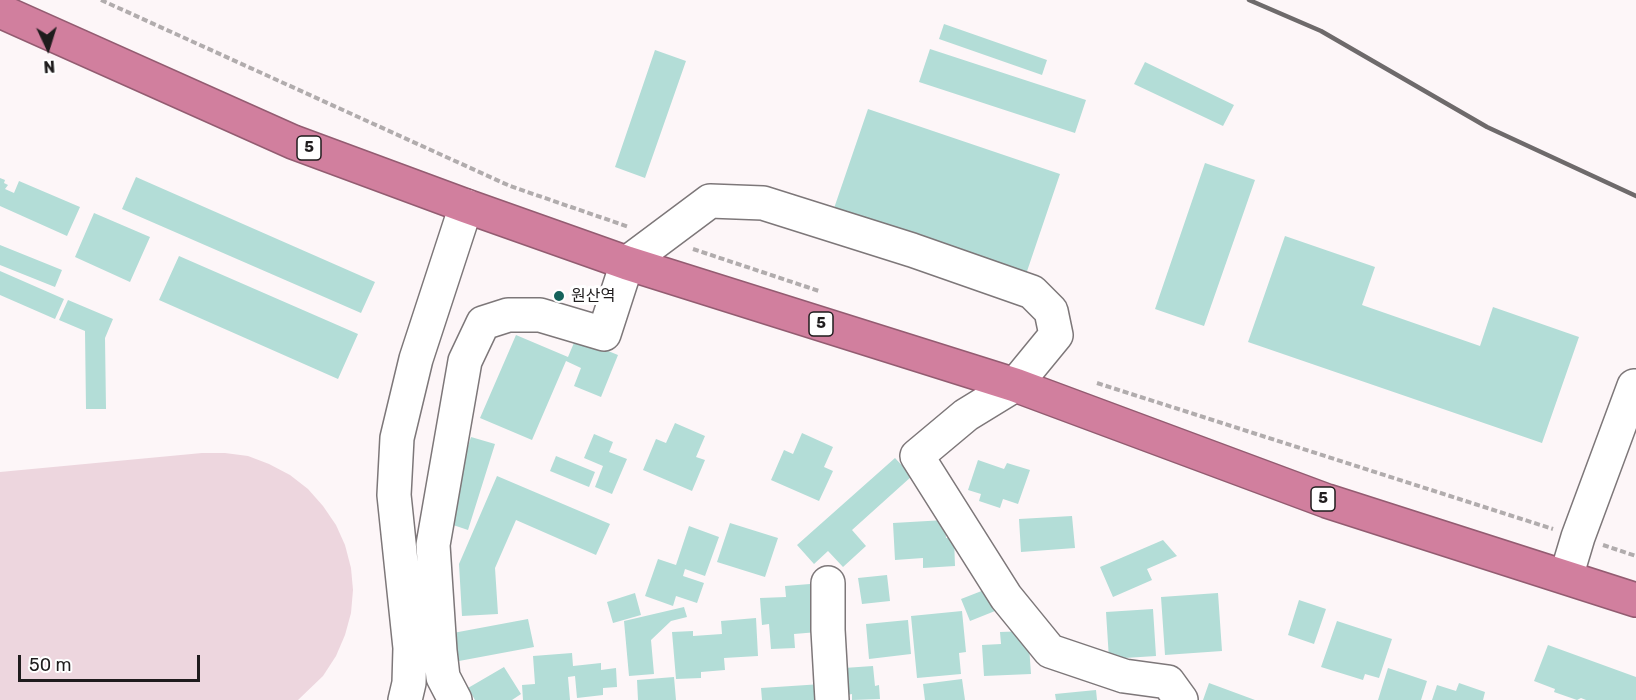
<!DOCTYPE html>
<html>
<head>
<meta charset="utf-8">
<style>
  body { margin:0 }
  #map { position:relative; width:1636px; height:700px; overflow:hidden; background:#fdf6f8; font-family:Rubik,sans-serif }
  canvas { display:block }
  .north { position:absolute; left:18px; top:18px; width:60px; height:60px; -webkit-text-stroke:4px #fff; paint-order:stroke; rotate:176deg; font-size:16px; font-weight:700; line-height:24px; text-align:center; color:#1f1c1d }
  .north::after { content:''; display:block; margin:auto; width:21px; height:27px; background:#1f1c1d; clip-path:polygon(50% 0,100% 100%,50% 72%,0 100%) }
  .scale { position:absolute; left:18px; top:655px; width:182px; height:27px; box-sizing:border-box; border:3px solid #1f1c1d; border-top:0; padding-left:8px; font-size:18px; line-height:21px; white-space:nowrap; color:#1f1c1d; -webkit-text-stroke:4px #fff; paint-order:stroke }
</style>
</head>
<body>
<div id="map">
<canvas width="1636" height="700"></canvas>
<div class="north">N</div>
<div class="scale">50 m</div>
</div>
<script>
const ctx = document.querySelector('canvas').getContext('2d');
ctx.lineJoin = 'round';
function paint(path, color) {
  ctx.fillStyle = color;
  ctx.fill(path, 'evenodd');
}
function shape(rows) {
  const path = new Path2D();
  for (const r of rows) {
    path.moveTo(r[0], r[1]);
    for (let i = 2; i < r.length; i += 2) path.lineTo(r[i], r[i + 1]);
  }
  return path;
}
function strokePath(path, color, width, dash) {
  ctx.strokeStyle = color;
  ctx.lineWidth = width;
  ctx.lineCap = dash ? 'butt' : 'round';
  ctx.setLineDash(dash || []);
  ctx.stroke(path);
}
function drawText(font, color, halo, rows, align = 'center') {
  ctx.font = font + ' Rubik,"Noto Sans KR",sans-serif';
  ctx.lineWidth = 6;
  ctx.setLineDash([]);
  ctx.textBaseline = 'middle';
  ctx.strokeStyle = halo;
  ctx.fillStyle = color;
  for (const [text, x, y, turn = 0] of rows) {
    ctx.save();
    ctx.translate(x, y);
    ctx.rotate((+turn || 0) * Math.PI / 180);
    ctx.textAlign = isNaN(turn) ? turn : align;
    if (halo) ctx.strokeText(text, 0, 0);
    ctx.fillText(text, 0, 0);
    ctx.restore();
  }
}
paint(shape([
  [202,453,225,453,248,456,269,464,290,475,308,489,323,506,336,525,345,545,351,568,353,590,351,613,345,635,336,656,323,676,298,700,0,700,0,472]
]), '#edd6de');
paint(shape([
  [944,24,1047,60,1042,75,939,39],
  [930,49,1086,100,1075,133,919,82],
  [655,50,686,61,645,178,615,167],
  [1145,62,1234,105,1223,126,1134,84],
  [868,109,1060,174,1022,286,830,220],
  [1205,163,1255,180,1204,326,1155,309],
  [136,177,375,282,361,313,122,209],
  [0,178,5,180,4,183,8,185,5,189,14,193,19,181,80,207,67,236,0,206],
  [94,213,150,237,130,282,75,257],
  [1285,236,1375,267,1362,305,1480,346,1493,307,1579,337,1542,443,1248,342],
  [0,245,62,270,55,287,0,265],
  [179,256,358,334,338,379,159,300],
  [0,271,64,299,55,319,0,295],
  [68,300,113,319,105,338,106,409,86,409,85,331,59,320],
  [516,335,568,357,576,338,618,355,601,397,574,386,581,368,566,361,532,440,480,418],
  [675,423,705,436,696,457,705,460,692,491,643,470,656,439,666,443],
  [802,433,833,447,824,467,833,471,819,501,771,480,784,450,793,454],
  [594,434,613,442,609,452,627,459,612,494,595,487,603,466,584,458],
  [471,437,495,444,468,530,444,522],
  [556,456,595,472,589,487,550,471],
  [895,458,912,476,852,530,866,546,843,567,828,551,814,564,797,545],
  [978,460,1004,469,1007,463,1030,470,1018,504,1003,499,1000,508,979,501,981,494,968,490],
  [497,476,610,524,596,555,516,520,495,568,498,614,462,616,459,564],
  [1072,516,1075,548,1021,552,1019,519],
  [945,520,946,538,954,538,955,566,923,568,923,558,895,560,893,523],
  [730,523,778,538,765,577,717,562],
  [689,526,719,537,705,576,685,569,683,576,704,583,697,603,676,596,673,606,645,596,658,559,676,565],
  [1163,540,1177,556,1147,569,1152,580,1113,597,1100,567],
  [887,575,890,601,862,604,858,578],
  [810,584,812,605,818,632,794,634,795,648,771,649,769,624,762,625,760,598,786,597,785,586],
  [997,585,1005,607,970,621,961,599],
  [635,593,641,615,613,623,607,602],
  [1218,593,1222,651,1165,655,1161,597],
  [1299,600,1326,609,1314,644,1288,635],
  [684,607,687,617,671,621,651,640,654,674,629,676,624,621],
  [1153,609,1156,656,1109,659,1106,612],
  [962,611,966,652,959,653,961,674,917,678,911,616],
  [756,618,758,656,724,658,725,670,701,672,701,678,676,679,672,632,693,631,693,636,722,634,721,621],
  [528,619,534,647,459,661,453,633],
  [908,620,911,654,869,659,866,624],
  [1337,621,1392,639,1379,678,1365,674,1363,680,1321,667],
  [1028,631,1031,674,984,676,982,645,1001,644,1000,632],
  [1548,645,1636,677,1636,700,1586,700,1581,698,1577,700,1554,692,1555,689,1534,681],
  [572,653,573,666,601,663,601,670,616,668,617,687,603,688,603,695,577,698,575,676,568,677,570,700,523,700,522,685,535,684,533,656],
  [873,666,875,686,879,685,880,699,852,700,852,694,847,695,844,668],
  [504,667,521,694,512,700,475,700,468,688],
  [1388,668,1427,681,1421,700,1378,700],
  [674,677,676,700,638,700,637,680],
  [962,679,965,700,925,700,923,684],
  [1209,683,1255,700,1203,700],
  [1459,683,1485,692,1483,700,1432,700,1437,685,1456,691],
  [822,684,823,700,762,700,761,688],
  [1096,690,1097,700,1056,700,1055,694]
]), '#b3ddd7');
const minor = shape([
  [1566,577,1578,537,1634,386],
  [828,583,828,630,832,700],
  [405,700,409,683,410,648,394,495,397,438,416,359,466,206],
  [455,700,443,677,440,651,433,545,465,361,483,323,508,315,540,315,604,334,627,263,710,201,763,203,912,250,1032,292,1051,311,1056,335,1015,385,966,415,917,456,1006,597,1050,651,1124,676,1168,682,1181,700]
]);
const highway = shape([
  [0,11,293,142,466,206,627,263,1015,385,1327,501,1636,600]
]);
strokePath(minor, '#7d7779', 36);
strokePath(highway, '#935c71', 36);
strokePath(shape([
  [101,0,510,186,629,227],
  [693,249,819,291],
  [1097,383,1553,529],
  [1603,545,1636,556]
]), '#b1acad', 4, [6, 3]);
strokePath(minor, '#fff', 33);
strokePath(highway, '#d17f9e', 33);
strokePath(shape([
  [1249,0,1321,31,1487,127,1636,196]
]), '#6e6a6b', 4.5);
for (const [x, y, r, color] of [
  [559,296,6,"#15625b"]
]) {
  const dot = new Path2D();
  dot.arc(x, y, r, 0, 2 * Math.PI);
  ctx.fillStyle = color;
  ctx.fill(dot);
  strokePath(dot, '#fff', 2);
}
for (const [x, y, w] of [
  [309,148,24],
  [821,324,24],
  [1323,499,24]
]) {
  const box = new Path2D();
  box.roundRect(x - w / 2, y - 12, w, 24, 4.5);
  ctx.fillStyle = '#fff';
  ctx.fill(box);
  strokePath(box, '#1f1c1d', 1.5);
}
drawText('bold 15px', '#1f1c1d', null, [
  ["5",309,148],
  ["5",821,324],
  ["5",1323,499]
]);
drawText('16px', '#1f1c1d', '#fff', [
  ["원산역",571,296]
], 'left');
</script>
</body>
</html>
